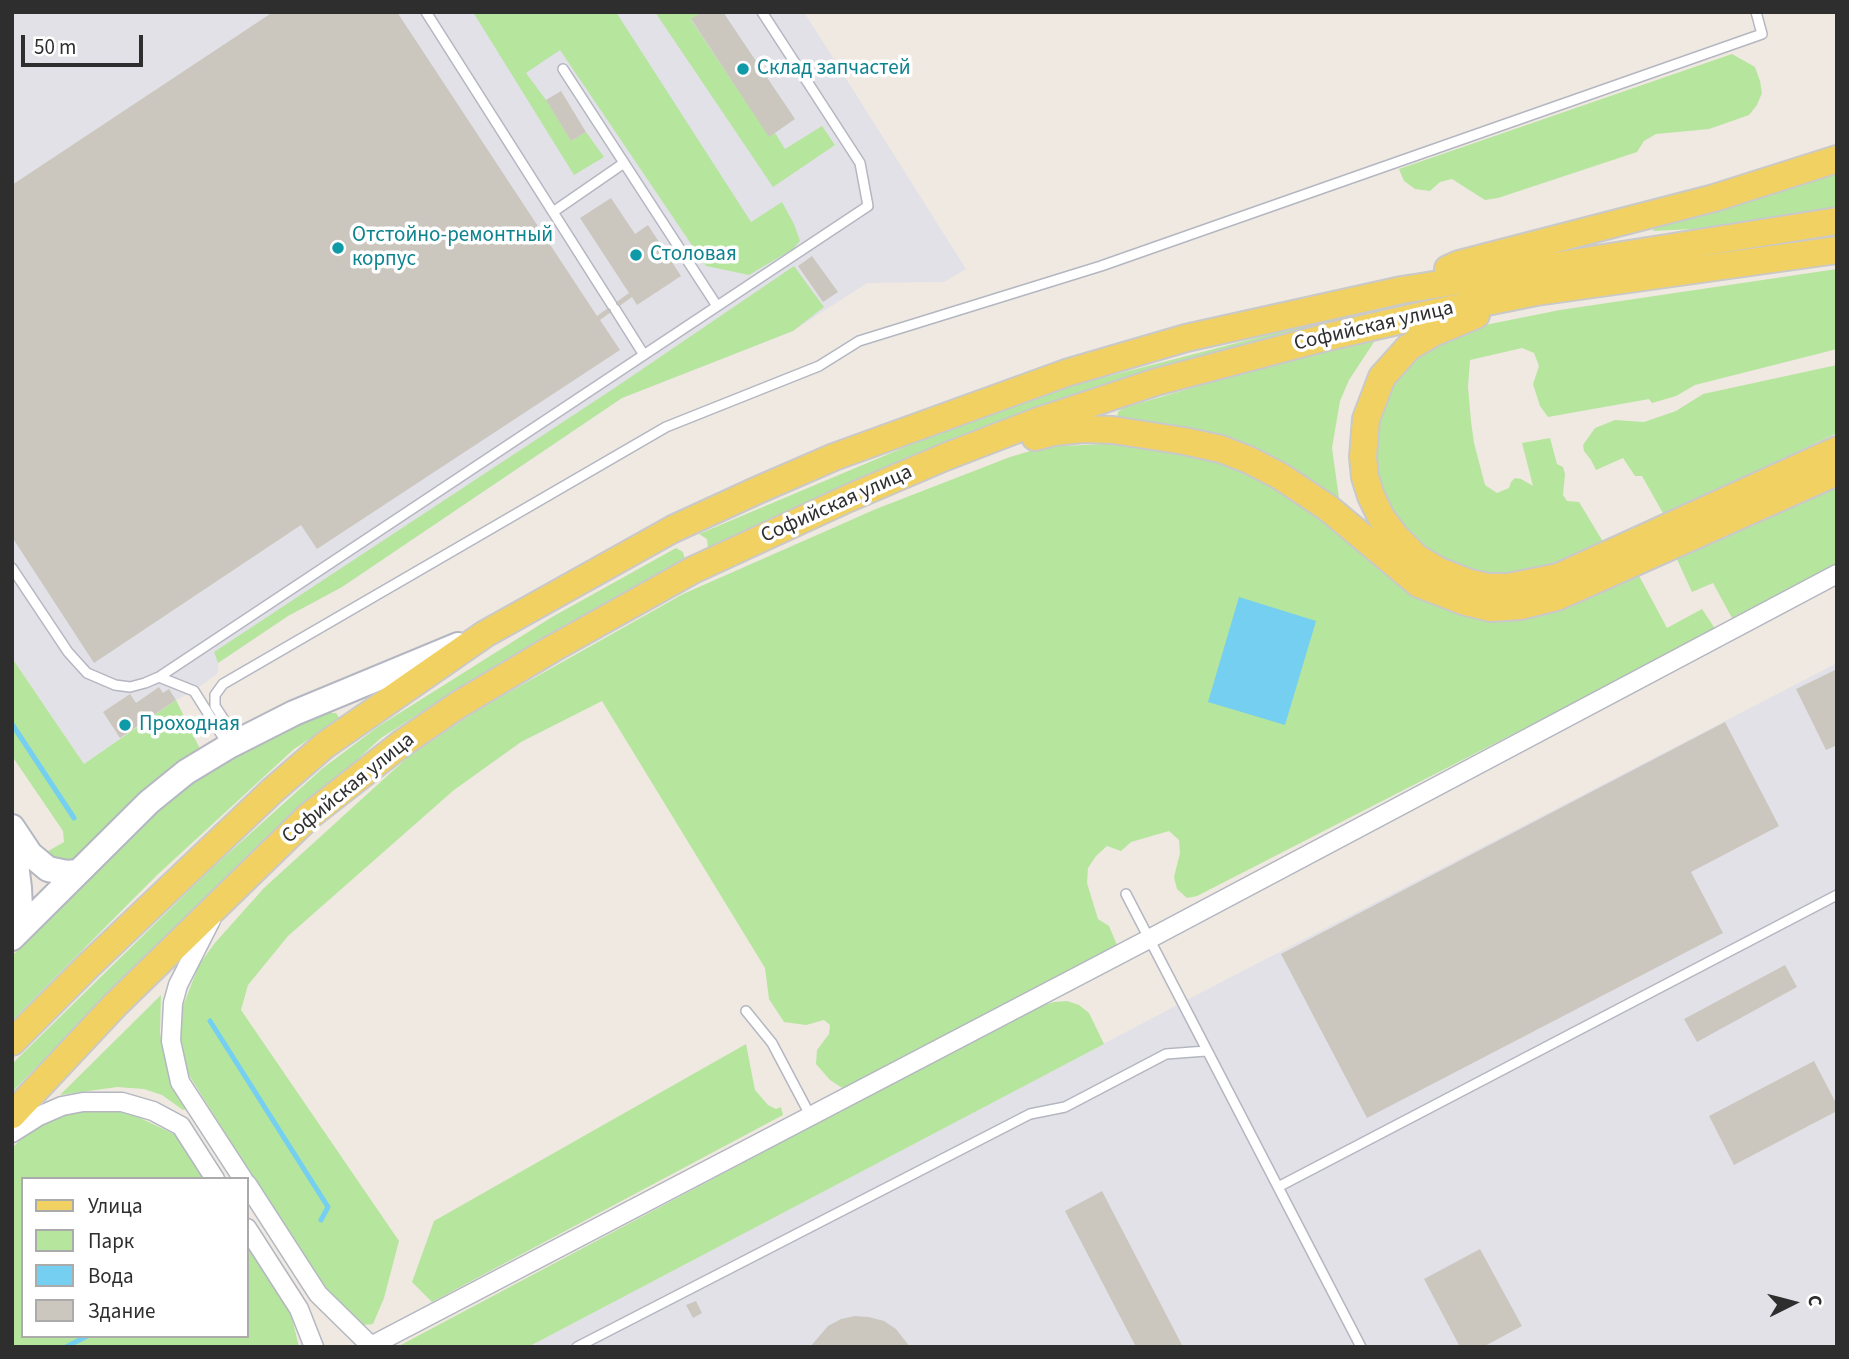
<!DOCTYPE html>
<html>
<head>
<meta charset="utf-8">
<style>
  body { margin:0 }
  #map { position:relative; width:1849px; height:1359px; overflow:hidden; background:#efe9e1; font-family:"Source Sans 3",sans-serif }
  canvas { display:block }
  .frame { position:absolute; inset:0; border:14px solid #2e2e2e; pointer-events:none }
  .legend { position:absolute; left:21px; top:1177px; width:228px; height:161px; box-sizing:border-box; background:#fff; border:2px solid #ababab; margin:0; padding:9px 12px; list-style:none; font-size:21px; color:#2e2e2e }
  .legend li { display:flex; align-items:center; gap:14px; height:35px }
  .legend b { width:35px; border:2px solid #ababab }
  .north { position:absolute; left:1758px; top:1268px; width:70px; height:70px; -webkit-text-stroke:5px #fff; paint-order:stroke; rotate:84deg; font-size:19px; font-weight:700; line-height:28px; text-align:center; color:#2e2e2e }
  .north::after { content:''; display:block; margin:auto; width:24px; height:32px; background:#2e2e2e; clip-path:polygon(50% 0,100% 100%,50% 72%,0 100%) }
  .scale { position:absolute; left:21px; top:35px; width:122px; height:32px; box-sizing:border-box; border:4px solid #2e2e2e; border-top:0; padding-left:9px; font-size:21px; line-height:24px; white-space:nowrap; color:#2e2e2e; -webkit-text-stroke:5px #fff; paint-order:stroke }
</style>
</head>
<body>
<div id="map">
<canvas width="1849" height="1359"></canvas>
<div class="frame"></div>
<ul class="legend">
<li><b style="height:9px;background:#f2d163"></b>Улица</li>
<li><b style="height:19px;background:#b6e59e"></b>Парк</li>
<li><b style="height:19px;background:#75cff0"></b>Вода</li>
<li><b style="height:19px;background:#cbc7bf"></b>Здание</li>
</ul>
<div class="north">С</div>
<div class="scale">50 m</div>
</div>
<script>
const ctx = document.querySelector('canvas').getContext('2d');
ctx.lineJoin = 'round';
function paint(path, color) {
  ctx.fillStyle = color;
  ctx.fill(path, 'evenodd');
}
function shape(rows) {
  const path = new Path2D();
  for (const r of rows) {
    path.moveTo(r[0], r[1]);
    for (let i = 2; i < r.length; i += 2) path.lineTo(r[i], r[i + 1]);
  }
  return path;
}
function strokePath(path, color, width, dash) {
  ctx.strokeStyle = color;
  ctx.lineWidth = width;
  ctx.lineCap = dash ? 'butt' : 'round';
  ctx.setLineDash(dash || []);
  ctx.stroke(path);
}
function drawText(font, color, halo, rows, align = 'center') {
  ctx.font = font + ' "Source Sans 3",sans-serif';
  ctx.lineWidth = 7;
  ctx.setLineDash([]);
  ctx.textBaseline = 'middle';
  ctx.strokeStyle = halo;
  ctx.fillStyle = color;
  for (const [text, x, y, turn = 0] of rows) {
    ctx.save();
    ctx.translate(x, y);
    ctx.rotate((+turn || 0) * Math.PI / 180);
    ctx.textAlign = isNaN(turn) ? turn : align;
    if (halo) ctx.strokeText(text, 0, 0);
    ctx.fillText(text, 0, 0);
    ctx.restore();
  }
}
paint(shape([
  [12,12,804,12,966,269,944,282,867,283,793,331,622,398,342,587,288,616,218,663,218,673,194,691,176,700,84,764,12,658],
  [1837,663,1837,1347,528,1347,1181,1003]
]), '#e3e1e8');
paint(shape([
  [473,12,616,12,751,222,782,202,794,224,800,241,793,249,749,275,706,266,560,50,526,73,546,100,571,141,586,132,604,157,574,175],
  [655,12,702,12,691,20,769,136,775,133,785,149,822,126,835,145,773,187],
  [1732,54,1755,67,1760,81,1762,93,1757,105,1749,115,1709,129,1656,134,1644,141,1637,152,1498,198,1485,200,1452,179,1440,182,1430,191,1415,189,1404,181,1399,169],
  [1837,170,1837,211,1693,229,1653,231,1656,225],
  [794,266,824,307,793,331,622,398,342,587,288,616,218,663,214,652,616,387],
  [1837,269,1837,349,1695,385,1676,396,1652,403,1649,399,1548,417,1540,406,1533,384,1539,366,1534,353,1522,348,1470,360,1468,387,1471,421,1474,443,1485,485,1497,493,1509,488,1511,482,1515,478,1521,479,1533,486,1522,443,1550,438,1557,464,1563,467,1565,474,1563,495,1567,501,1579,502,1605,545,1556,567,1509,578,1460,569,1414,544,1386,501,1377,476,1376,421,1396,378,1409,363,1449,334,1485,325,1560,310],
  [1349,314,1352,321,708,549,707,539,699,534,969,420,1082,383],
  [1370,336,1374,342,1349,380,1340,401,1332,448,1339,498,1333,500,1117,418,1118,412,1123,408],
  [1837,365,1837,433,1664,515,1642,476,1635,476,1623,458,1596,470,1591,460,1584,451,1583,445,1595,428,1615,420,1644,422,1676,411,1703,394],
  [1124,443,1220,458,1299,499,1410,589,1432,604,1456,612,1637,572,1667,628,1702,609,1716,630,1197,896,1187,898,1177,889,1174,877,1180,853,1179,840,1169,831,1131,842,1121,851,1107,846,1096,856,1088,868,1087,883,1098,919,1109,926,1117,945,844,1089,830,1080,816,1064,817,1050,829,1034,830,1025,824,1020,806,1025,784,1022,769,999,765,968,602,701,521,742,454,790,288,936,248,985,241,1010,399,1241,384,1298,373,1324,363,1325,354,1320,309,1267,187,1072,180,1041,181,1011,199,965,214,944,264,888,408,757,479,709,683,594,876,509,1010,457,1044,447],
  [1837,481,1837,563,1732,618,1713,583,1692,592,1675,555],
  [676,548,683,552,685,560,420,713,381,738,195,907,12,1092,12,1064,211,869,323,768,379,726,552,617],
  [12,658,84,764,176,700,201,751,73,865,43,854,64,842,63,831,12,756],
  [329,713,336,713,340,719,294,749,156,876,12,1021,12,956,157,807,199,776,241,750],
  [161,995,160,1033,165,1059,175,1088,187,1109,183,1110,162,1095,144,1089,117,1087,60,1095],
  [1067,1001,1079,1005,1089,1013,1104,1044,528,1347,397,1347,1034,1008,1054,1002],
  [746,1044,755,1090,768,1105,776,1109,781,1107,783,1115,432,1302,412,1282,434,1221],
  [97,1109,121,1109,176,1135,185,1143,207,1179,23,1179,23,1336,247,1336,247,1243,291,1314,299,1347,12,1347,12,1148,26,1134,62,1115]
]), '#b6e59e');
paint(shape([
  [1239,597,1316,621,1285,725,1208,702]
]), '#75cff0');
strokePath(shape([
  [12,724,74,818],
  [210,1021,328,1207,321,1220],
  [66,1347,87,1336]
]), '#75cff0', 5);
paint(shape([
  [273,12,397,12,597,316,629,293,580,218,611,198,635,234,648,225,681,276,637,305,632,297,600,320,620,350,317,549,301,525,94,663,12,537,12,185],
  [702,12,723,12,795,119,769,137,691,19],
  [561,91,586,132,571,141,546,100],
  [812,256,838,292,823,302,798,266],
  [1837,669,1837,745,1826,750,1796,689],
  [159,687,163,693,169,689,176,700,120,738,103,712,130,694,136,703],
  [1725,722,1779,826,1691,872,1723,933,1367,1118,1281,954],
  [1785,965,1797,987,1697,1042,1684,1019],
  [1814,1061,1837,1105,1837,1111,1734,1165,1709,1116],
  [1102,1191,1183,1347,1136,1347,1065,1211],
  [1480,1249,1522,1326,1483,1347,1460,1347,1424,1279],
  [696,1301,702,1313,693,1318,686,1305],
  [855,1316,869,1317,884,1321,896,1329,910,1347,810,1347,828,1326,841,1319]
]), '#cbc7bf');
const lane = shape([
  [426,12,612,305],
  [563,69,717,306],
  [553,212,624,163],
  [615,309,644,355],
  [12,568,68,652,87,673,115,685,130,687,145,683,159,677,868,206,860,163,762,12],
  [159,677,194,691,228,745],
  [237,740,215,706,215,695,223,684,666,427,819,366,859,341,1101,266,1762,34,1756,12],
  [1126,894,1361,1347],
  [746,1011,772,1043,810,1115],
  [1278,1187,1837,895],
  [577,1347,1030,1114,1065,1107,1166,1054,1206,1051]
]);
const street = shape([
  [211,920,178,985,173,1003,171,1041,180,1082,243,1179],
  [12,1133,39,1116,62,1106,83,1102,122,1102,153,1111,181,1126,215,1179],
  [247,1184,318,1294,371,1346],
  [247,1228,299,1309,314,1347],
  [369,1347,1149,939,1837,574]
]);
const secondary = shape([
  [12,827,30,854,48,869,67,873,77,872],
  [12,859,16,864,19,888,20,908,16,933],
  [12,938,149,802,186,772,229,746,294,713,458,645]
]);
const primary = shape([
  [1448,269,1459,264,1714,198,1837,159],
  [1476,315,1433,333,1409,347,1382,377,1366,419,1363,457,1365,477,1371,496,1381,517,1395,536,1417,558,1439,571,1470,583,1488,587,1508,587,1558,577,1837,450],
  [1035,437,1054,432,1083,429,1113,430,1184,441,1221,449,1249,460,1280,476,1328,508,1419,584,1466,602,1491,608,1521,606,1557,597,1837,472],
  [12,1042,89,965,272,791,325,745,485,634,673,529,758,490,834,457,1066,373,1186,338,1402,290,1837,221],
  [12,1115,115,1005,309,816,401,744,458,705,552,649,693,570,849,498,945,457,1041,420,1156,382,1327,337,1437,312,1536,292,1837,250]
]);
strokePath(lane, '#b4b7c1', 12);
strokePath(street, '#b4b7c1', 21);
strokePath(secondary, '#b4b7c1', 28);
strokePath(primary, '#c9c9c9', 30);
strokePath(lane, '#fff', 9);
strokePath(street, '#fff', 18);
strokePath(secondary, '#fff', 24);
strokePath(primary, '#f2d163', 26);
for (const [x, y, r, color] of [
  [743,69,7,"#0f9aa8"],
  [338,248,7,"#0f9aa8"],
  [636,255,7,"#0f9aa8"],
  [125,725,7,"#0f9aa8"]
]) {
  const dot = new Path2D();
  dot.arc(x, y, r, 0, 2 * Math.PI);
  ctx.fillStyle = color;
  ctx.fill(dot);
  strokePath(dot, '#fff', 2.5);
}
drawText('21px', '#0d838f', '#fff', [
  ["Склад запчастей",757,69],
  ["Отстойно-ремонтный",352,236],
  ["корпус",352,260],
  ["Столовая",650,255],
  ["Проходная",139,725]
], 'left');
drawText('21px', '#2e2e2e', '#fff', [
  ["Софийская улица",1374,327,-13],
  ["Софийская улица",837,505,-24],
  ["Софийская улица",349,789,-39]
]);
</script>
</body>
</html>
